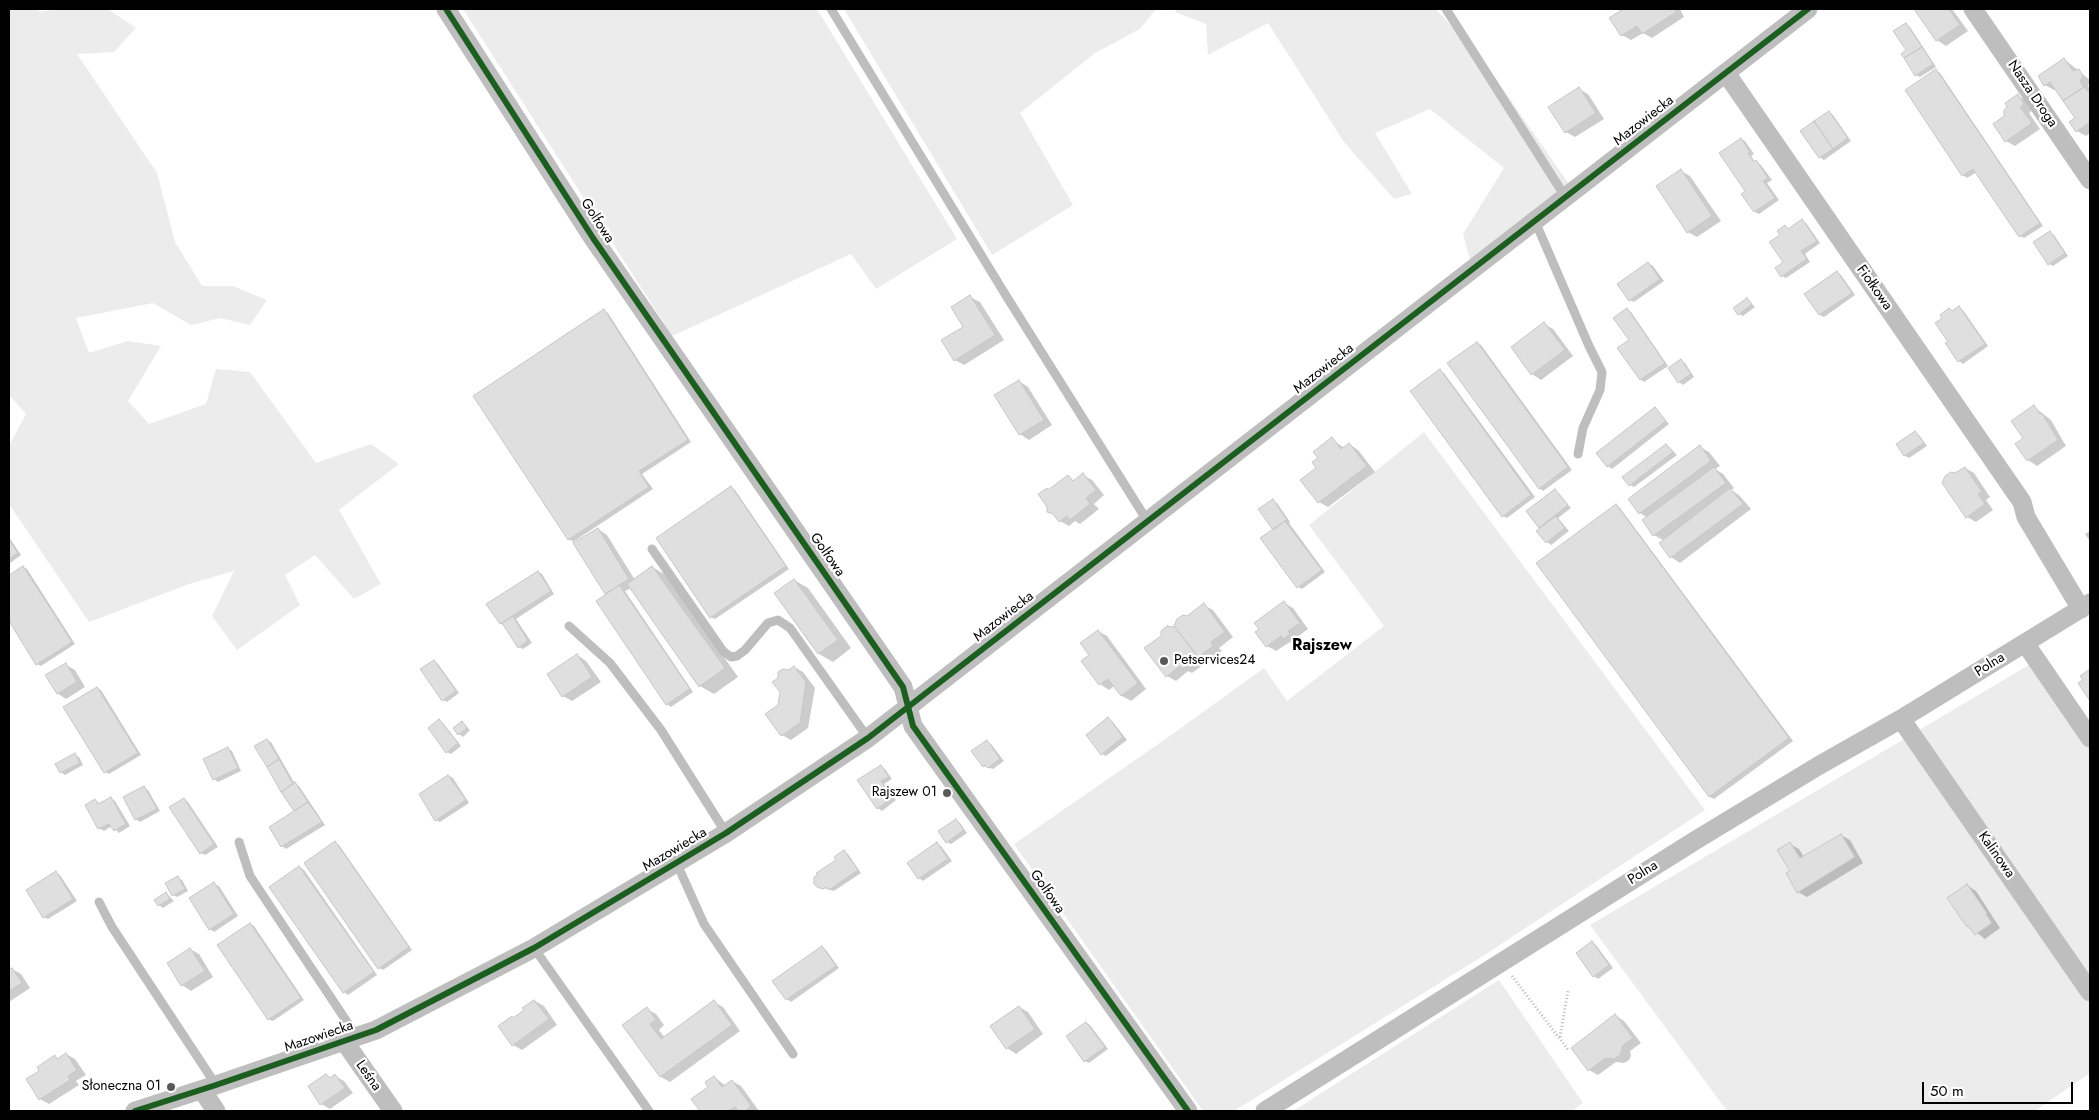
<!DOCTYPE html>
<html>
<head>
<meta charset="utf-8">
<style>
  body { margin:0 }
  #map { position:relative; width:2099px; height:1120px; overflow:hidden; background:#fff; font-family:Jost,sans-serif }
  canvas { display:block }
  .frame { position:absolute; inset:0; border:10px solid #000; pointer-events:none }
  .scale { position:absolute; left:1922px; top:1082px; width:151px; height:22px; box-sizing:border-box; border:2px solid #000; border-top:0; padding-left:6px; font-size:15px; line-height:18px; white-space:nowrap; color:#000; -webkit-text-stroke:4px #fff; paint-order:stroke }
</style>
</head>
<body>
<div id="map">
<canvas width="2099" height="1120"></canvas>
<div class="frame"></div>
<div class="scale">50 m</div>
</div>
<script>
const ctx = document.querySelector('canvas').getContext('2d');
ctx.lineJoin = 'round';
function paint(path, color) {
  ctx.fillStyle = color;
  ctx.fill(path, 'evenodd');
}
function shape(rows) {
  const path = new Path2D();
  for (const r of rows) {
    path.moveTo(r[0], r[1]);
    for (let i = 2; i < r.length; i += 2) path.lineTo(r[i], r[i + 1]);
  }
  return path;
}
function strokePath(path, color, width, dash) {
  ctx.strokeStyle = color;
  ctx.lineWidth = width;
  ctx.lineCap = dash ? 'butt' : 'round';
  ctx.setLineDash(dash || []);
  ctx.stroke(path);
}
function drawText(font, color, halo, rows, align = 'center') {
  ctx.font = font + ' Jost,sans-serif';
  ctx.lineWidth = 4.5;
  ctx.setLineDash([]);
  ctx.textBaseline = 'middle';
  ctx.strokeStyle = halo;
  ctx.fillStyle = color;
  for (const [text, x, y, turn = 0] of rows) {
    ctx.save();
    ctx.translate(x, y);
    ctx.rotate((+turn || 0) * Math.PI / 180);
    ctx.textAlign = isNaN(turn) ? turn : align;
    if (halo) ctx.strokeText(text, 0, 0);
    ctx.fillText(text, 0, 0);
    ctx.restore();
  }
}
paint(shape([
  [9,9,37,9,40,12,58,9,108,9,136,28,114,52,77,54,157,173,175,242,202,286,233,286,267,300,250,325,220,318,191,325,153,303,76,318,89,353,128,341,161,346,128,401,149,424,206,404,216,369,250,372,316,463,371,444,399,464,339,510,381,584,354,599,315,555,285,575,300,605,237,650,212,616,234,571,189,584,89,622,9,504,9,446,26,414,9,395],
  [463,9,817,9,957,239,876,289,851,254,672,336],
  [844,9,1156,9,1140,29,1095,53,1020,113,1073,205,992,255],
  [1177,9,1436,9,1487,66,1571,187,1471,264,1463,234,1504,168,1430,109,1375,133,1412,194,1394,199,1344,142,1268,23,1208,55,1206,24,1175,12],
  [1424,432,1705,810,1483,956,1234,1111,1203,1111,1014,844,1167,738,1264,668,1287,701,1384,626,1309,525],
  [2039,659,2090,735,2090,1073,2035,1111,1727,1111,1590,925],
  [1499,980,1583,1103,1572,1111,1293,1111]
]), '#ececec');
paint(shape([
  [1624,9,1680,9,1684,17,1652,38,1643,33,1631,40,1622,35,1611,18],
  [1916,9,1952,9,1968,31,1946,46,1937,40],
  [1906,25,1910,27,1936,67,1920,77,1916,75,1907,51],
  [2064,59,2090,80,2088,86,2090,89,2090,133,2086,136,2077,131,2077,119,2056,89,2054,90,2045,85],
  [1936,71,1940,73,2043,226,2024,238,2020,236,1977,172,1967,178,1963,175,1907,91],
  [1579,89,1588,94,1604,119,1575,137,1566,132],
  [2018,96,2027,101,2033,110,2029,113,2040,129,2015,146,2006,141,2006,117],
  [1829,112,1833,115,1851,141,1824,160,1820,157],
  [1741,139,1745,141,1754,154,1751,156,1755,162,1760,164,1772,180,1767,183,1779,200,1759,214,1755,212,1747,191],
  [1681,171,1690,176,1721,221,1697,237,1688,232],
  [1802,221,1806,223,1820,243,1805,254,1810,262,1786,278,1782,276,1785,262,1781,235,1785,227,1790,229],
  [2050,233,2054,235,2068,256,2053,266,2049,264],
  [1648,263,1653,266,1664,281,1634,302,1630,300],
  [1837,272,1841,275,1855,295,1824,317,1820,315],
  [970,297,980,302,1004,340,964,365,955,360,965,327],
  [1747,299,1755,307,1743,316,1739,314],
  [1959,308,1963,310,1988,346,1963,364,1959,361,1949,342,1953,312],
  [1627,310,1631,312,1668,366,1644,382,1640,379,1630,340],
  [604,311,608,313,691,442,642,474,653,489,573,542,569,539,475,396],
  [1544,324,1553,329,1573,356,1541,380,1532,374,1512,347],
  [1477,343,1481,345,1572,470,1543,491,1539,488],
  [1681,361,1685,363,1694,377,1683,385,1679,382],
  [1440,371,1444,373,1535,497,1507,518,1503,516],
  [1019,381,1028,387,1052,425,1029,440,1020,434,996,396],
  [2034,407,2051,420,2066,446,2037,466,2028,460,2017,444,2025,439],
  [1655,409,1669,424,1612,469,1608,466],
  [1915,432,1919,435,1927,446,1909,458,1905,456,1898,444],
  [1332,439,1344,448,1349,444,1358,450,1375,472,1328,507,1319,502,1302,480,1318,468,1320,458],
  [1667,445,1677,455,1634,487,1630,485],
  [1700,447,1709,452,1720,466,1715,469,1723,474,1734,488,1731,490,1739,495,1751,509,1680,563,1671,557,1660,543,1663,540,1654,535,1644,521,1648,518,1640,513],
  [1965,468,1974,473,1990,497,1986,500,1993,510,1976,522,1967,517,1955,475],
  [1083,475,1092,480,1104,495,1094,504,1099,509,1080,524,1075,521,1069,526,1060,521,1049,491,1068,477,1075,481],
  [731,487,735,490,789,569,715,619,711,617],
  [1555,490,1571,508,1558,518,1569,531,1551,545,1547,542,1541,529,1527,511],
  [1273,501,1277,503,1290,522,1289,523,1325,572,1302,589,1298,587,1274,530],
  [1616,505,1620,508,1793,741,1714,799,1710,797,1538,563],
  [598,529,607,535,635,580,652,567,666,575,738,677,714,694,700,686,631,588,625,591,693,692,671,707,667,704,597,601,608,594,605,593],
  [2090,531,2090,541,2085,534],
  [9,537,21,555,9,564],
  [23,567,27,569,75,644,41,666,37,664,9,619,9,576],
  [538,572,542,574,554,594,516,619,532,643,523,649,519,647,505,626,500,623],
  [794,580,808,588,851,648,833,662,819,654,776,593],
  [1284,603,1293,608,1308,629,1297,637,1299,639,1293,644,1290,642,1276,651,1267,646,1257,632],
  [1204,605,1213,610,1233,637,1219,648,1222,651,1192,673,1188,671,1176,681,1167,676,1162,636],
  [1098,631,1107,636,1146,689,1131,701,1122,696,1114,686,1109,690,1100,684,1082,661,1091,655],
  [577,655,586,661,601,682,572,701,563,696],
  [434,661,438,664,459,693,447,702,443,700],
  [66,665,75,670,85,687,66,699,57,693],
  [794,667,803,672,815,688,808,728,791,740,782,735,779,706,789,671],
  [97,688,101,690,141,755,109,774,105,772],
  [1108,719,1112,721,1127,740,1106,756,1102,754],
  [439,721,443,723,461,746,451,754,447,752],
  [462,722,470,730,463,737,459,734],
  [267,740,271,742,295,784,299,786,325,825,286,849,282,846,271,827,296,812],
  [987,742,991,744,1004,761,993,769,983,766],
  [228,749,232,751,241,771,218,782,214,779],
  [75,755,79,757,83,765,65,775,61,772,57,765],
  [881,766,885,769,892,779,884,784,896,800,882,811,878,808],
  [449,776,453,778,469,803,440,822,436,820],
  [144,788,148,790,160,811,140,822,136,819],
  [111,798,115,801,130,826,119,833,112,826,104,831,99,828,86,805,95,800,100,804],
  [184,799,188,802,218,847,205,855,201,853],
  [956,820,960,823,967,833,951,844,947,842],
  [1841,835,1850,840,1863,863,1807,897,1798,892,1792,871,1790,844,1799,849,1804,857],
  [335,843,339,845,412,950,383,970,379,968],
  [937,844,941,846,952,861,923,881,919,878,909,863],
  [844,852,848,854,861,873,834,891,817,886],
  [300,867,304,870,377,975,348,995,344,992,271,887],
  [56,873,60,875,77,901,48,919,44,917],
  [178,878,182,880,188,891,177,897,173,895],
  [214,884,219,886,238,916,214,932,210,929],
  [1967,885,1976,891,2000,928,1985,939,1968,926],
  [166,893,174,901,163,908,159,905],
  [250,924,254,926,304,1000,273,1021,268,1019],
  [1592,943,1596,945,1613,968,1598,979,1594,976],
  [822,947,826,950,839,968,791,1002,787,999,774,981],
  [190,949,199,954,213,977,191,991,182,985,168,963],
  [12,969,21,974,30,988,9,1002,9,971],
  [535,1001,544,1006,557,1025,522,1050,513,1045,512,1017,514,1019],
  [714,1002,723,1007,740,1031,670,1082,661,1077,624,1026,647,1009,656,1014,664,1025,659,1030,665,1038],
  [1019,1007,1028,1012,1043,1034,1016,1054,1007,1048,992,1027],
  [1615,1015,1624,1021,1641,1043,1630,1051,1631,1056,1629,1060,1624,1063,1616,1062,1598,1075,1589,1070],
  [1086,1023,1090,1025,1108,1049,1089,1063,1085,1061],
  [66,1054,75,1059,86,1075,76,1081,79,1085,49,1104,40,1099,41,1071,55,1057,59,1059],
  [326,1075,332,1078,335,1076,344,1081,353,1093,330,1109,321,1104],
  [714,1077,726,1086,732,1081,741,1086,759,1111,702,1111,693,1099,710,1087]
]), '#0003');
const building = shape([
  [1623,9,1674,9,1676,12,1642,34,1637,26,1621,36,1609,18,1623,9],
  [1914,9,1949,9,1960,25,1936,41,1914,9],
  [1906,23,1922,47,1904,58,1901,54,1906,50,1893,31,1906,23],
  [1922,47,1933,64,1915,76,1904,58,1922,47],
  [2064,58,2073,71,2079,69,2083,76,2080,81,2084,87,2063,101,2050,82,2044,86,2038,76,2064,58],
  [1936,69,2040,223,2019,237,1973,169,1962,176,1905,90,1936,69],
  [1579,87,1596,113,1565,133,1548,107,1579,87],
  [2084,87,2087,91,2090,89,2090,122,2076,132,2069,122,2075,118,2063,101,2084,87],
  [2018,94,2024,104,2020,107,2032,123,2005,142,1993,124,2004,116,2004,110,2007,107,2005,103,2018,94],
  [1829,111,1848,138,1833,149,1814,121,1829,111],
  [1814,121,1833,149,1819,158,1800,131,1814,121],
  [1741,138,1750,152,1748,153,1754,162,1756,160,1768,178,1763,181,1775,198,1754,212,1741,194,1745,191,1719,153,1741,138],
  [1681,169,1712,216,1687,233,1656,186,1681,169],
  [1802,219,1817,241,1801,251,1807,259,1781,277,1775,268,1783,262,1769,242,1780,235,1777,231,1785,225,1788,229,1802,219],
  [2050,231,2065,253,2048,265,2033,242,2050,231],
  [1648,262,1660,279,1629,301,1617,284,1648,262],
  [1837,271,1852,293,1819,315,1804,294,1837,271],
  [970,295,995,335,954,361,941,340,963,327,951,307,970,295],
  [1747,298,1752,304,1738,315,1733,308,1747,298],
  [1959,306,1985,344,1958,362,1945,343,1948,342,1935,323,1942,318,1940,315,1949,308,1952,311,1959,306],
  [1627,308,1665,363,1640,380,1617,348,1629,340,1613,318,1627,308],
  [604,309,688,440,639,471,649,487,568,540,473,396,604,309],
  [1544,322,1565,350,1531,375,1511,347,1544,322],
  [1477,342,1568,467,1539,489,1447,363,1477,342],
  [1681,359,1691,374,1678,383,1668,368,1681,359],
  [1440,369,1531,495,1502,517,1410,391,1440,369],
  [1019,380,1044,420,1019,435,994,395,1019,380],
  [2034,405,2040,414,2042,413,2058,440,2027,461,2015,444,2023,438,2011,421,2034,405],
  [1655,407,1666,421,1607,467,1596,453,1655,407],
  [1915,431,1924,443,1904,456,1896,444,1915,431],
  [1332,437,1341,449,1349,443,1367,466,1318,503,1300,480,1316,468,1312,462,1318,458,1313,452,1332,437],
  [1666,444,1673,452,1629,486,1622,477,1666,444],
  [1700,445,1711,461,1639,514,1628,499,1700,445],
  [1714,467,1726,483,1653,536,1642,520,1714,467],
  [1965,467,1982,492,1978,494,1985,504,1966,518,1942,483,1945,476,1951,472,1955,473,1965,467],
  [1083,473,1096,490,1086,498,1090,504,1070,520,1067,516,1059,522,1053,514,1047,512,1047,507,1038,494,1047,488,1048,490,1068,475,1073,481,1083,473],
  [731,486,786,566,710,618,656,538,731,486],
  [1730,488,1743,504,1670,558,1659,543,1730,488],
  [1555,489,1568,505,1539,528,1526,511,1555,489],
  [1273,499,1287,520,1273,530,1258,509,1273,499],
  [1616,504,1789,738,1709,797,1536,563,1616,504],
  [1556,516,1565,528,1546,543,1536,531,1556,516],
  [1285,521,1322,570,1297,588,1260,538,1285,521],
  [598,528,629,579,605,594,573,543,598,528],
  [9,540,18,553,9,559,9,540],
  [23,566,72,642,36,665,9,621,9,575,23,566],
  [652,566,725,668,699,687,627,584,652,566],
  [538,571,551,591,500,624,486,604,538,571],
  [794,579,838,640,818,654,774,593,794,579],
  [619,585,690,689,666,705,596,601,619,585],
  [1284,601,1300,623,1288,631,1290,634,1283,639,1281,636,1266,647,1255,632,1259,629,1254,623,1284,601],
  [1204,603,1225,632,1211,642,1213,646,1198,657,1174,626,1177,619,1183,615,1187,616,1204,603],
  [513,616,528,641,518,648,502,623,513,616],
  [1167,626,1172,627,1174,626,1198,657,1182,669,1180,666,1166,677,1144,648,1161,636,1161,631,1167,626],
  [1098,630,1138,683,1121,696,1108,679,1099,685,1081,661,1089,655,1080,643,1098,630],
  [577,654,592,677,562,697,547,674,577,654],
  [434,660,456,691,442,701,420,669,434,660],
  [66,663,77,682,57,694,45,675,66,663],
  [794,666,806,682,800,723,781,736,765,714,778,705,780,692,772,682,778,678,778,672,783,669,789,670,794,666],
  [2090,669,2090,701,2078,683,2083,680,2080,676,2090,669],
  [97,687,138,753,104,773,63,707,97,687],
  [1108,717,1123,737,1101,755,1086,735,1108,717],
  [439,719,458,743,446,753,428,728,439,719],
  [462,721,467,728,458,735,453,728,462,721],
  [267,739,279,759,267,767,254,746,267,739],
  [987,740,1000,759,988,768,985,765,983,767,971,751,987,740],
  [228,747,238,768,213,780,203,759,228,747],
  [75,753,80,763,60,773,55,764,75,753],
  [279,759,293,784,281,792,267,767,279,759],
  [881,765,889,777,881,781,892,798,877,809,857,780,881,765],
  [448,775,466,800,435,821,419,794,448,775],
  [295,782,308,802,294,811,281,792,295,782],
  [144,786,157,809,135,820,123,797,144,786],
  [111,797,126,824,114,831,109,824,98,829,85,805,95,799,98,804,111,797],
  [184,798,214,844,200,854,169,807,184,798],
  [308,802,322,822,281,847,269,827,308,802],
  [956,819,964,830,946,843,938,831,956,819],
  [1841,834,1855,857,1797,893,1786,873,1790,871,1777,850,1790,842,1800,858,1841,834],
  [335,841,409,947,378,969,304,863,335,841],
  [937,842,948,859,918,879,907,863,937,842],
  [844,850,858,870,829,890,826,887,823,889,817,887,814,884,814,877,818,875,816,873,836,860,834,857,844,850],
  [299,866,374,972,343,993,269,887,299,866],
  [56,871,73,899,43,918,26,890,56,871],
  [178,876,185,889,172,896,165,883,178,876],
  [214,882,234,914,209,930,189,898,214,882],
  [1967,884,1987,913,1986,914,1992,923,1975,935,1968,926,1967,927,1947,898,1967,884],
  [166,892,170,899,158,906,154,900,166,892],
  [250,923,301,998,268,1020,217,945,250,923],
  [1592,941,1609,965,1593,977,1576,953,1592,941],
  [822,946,836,966,786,1000,772,981,822,946],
  [190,948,205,971,181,986,167,963,190,948],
  [12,968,22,983,9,991,9,970,12,968],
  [534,1000,549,1019,512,1046,498,1026,512,1016,513,1018,524,1010,522,1008,534,1000],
  [714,1000,732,1025,660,1077,622,1025,647,1007,656,1020,650,1024,661,1039,714,1000],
  [1019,1006,1035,1029,1006,1049,990,1026,1019,1006],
  [1615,1014,1633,1038,1622,1046,1622,1050,1620,1055,1614,1059,1606,1058,1588,1071,1571,1048,1615,1014],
  [1086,1022,1105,1047,1084,1062,1066,1036,1086,1022],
  [66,1053,77,1070,68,1076,70,1080,39,1100,26,1079,39,1071,37,1067,55,1055,57,1059,66,1053],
  [326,1074,330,1078,335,1074,345,1088,320,1105,308,1086,326,1074],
  [714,1076,722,1087,732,1080,751,1106,745,1111,738,1111,735,1107,728,1111,700,1111,691,1099,708,1087,705,1082,714,1076]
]);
paint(building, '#dfdfdf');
strokePath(building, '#c7c7c7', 1);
strokePath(shape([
  [1512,976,1569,1051],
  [1560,1037,1568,991]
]), '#b9b9b9', 3, [1, 2.5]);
strokePath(shape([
  [831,9,1005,294,1148,522],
  [1446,9,1566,198],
  [1535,221,1589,346,1602,372,1600,390,1583,428,1578,454],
  [652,549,723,651,731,657,737,656,745,650,768,623,778,620,790,628,868,738],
  [569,626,610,663,661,730,726,833],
  [239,842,250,876,357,1037],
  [677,864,704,924,793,1054],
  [99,902,112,927,216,1085],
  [534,948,649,1111]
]), '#bebebe', 9);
strokePath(shape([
  [446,9,593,238,903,687,913,726,1188,1111],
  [1973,9,2090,180],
  [1726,73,2022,502,2026,517,2081,609],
  [2025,643,2090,738],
  [1901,719,2090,992],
  [344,1041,393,1111],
  [202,1090,216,1111],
  [135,1111,216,1085,376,1030,534,948,726,833,868,738,1808,9],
  [1265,1111,1696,840,1818,766,1901,719,2090,603]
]), '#bebebe', 19);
strokePath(shape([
  [446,9,593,238,903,687,913,726,1188,1111],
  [135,1111,216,1085,376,1030,534,948,726,833,868,738,1808,9]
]), '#1b5e20', 6);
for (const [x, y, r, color] of [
  [1164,661,5,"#595959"],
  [947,793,5,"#595959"],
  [171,1087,5,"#595959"]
]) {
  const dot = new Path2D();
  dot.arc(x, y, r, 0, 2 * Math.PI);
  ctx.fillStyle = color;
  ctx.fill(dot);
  strokePath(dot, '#fff', 2);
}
drawText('14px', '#000', '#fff', [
  ["Nasza Droga",2032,94,56],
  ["Mazowiecka",1644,121,-38],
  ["Golfowa",597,221,57],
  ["Fiołkowa",1874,288,55],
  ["Mazowiecka",1324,369,-38],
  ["Golfowa",827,555,55],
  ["Mazowiecka",1004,617,-38],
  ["Polna",1990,665,-32],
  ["Mazowiecka",675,850,-31],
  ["Kalinowa",1996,855,55],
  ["Polna",1643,873,-32],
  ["Golfowa",1047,892,55],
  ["Mazowiecka",319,1037,-19],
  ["Leśna",368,1076,55]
]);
drawText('14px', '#000', '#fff', [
  ["Petservices24",1174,661,"left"],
  ["Rajszew 01",937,793],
  ["Słoneczna 01",161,1087]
], 'right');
drawText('bold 16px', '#000', '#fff', [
  ["Rajszew",1322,646]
]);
</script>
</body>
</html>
